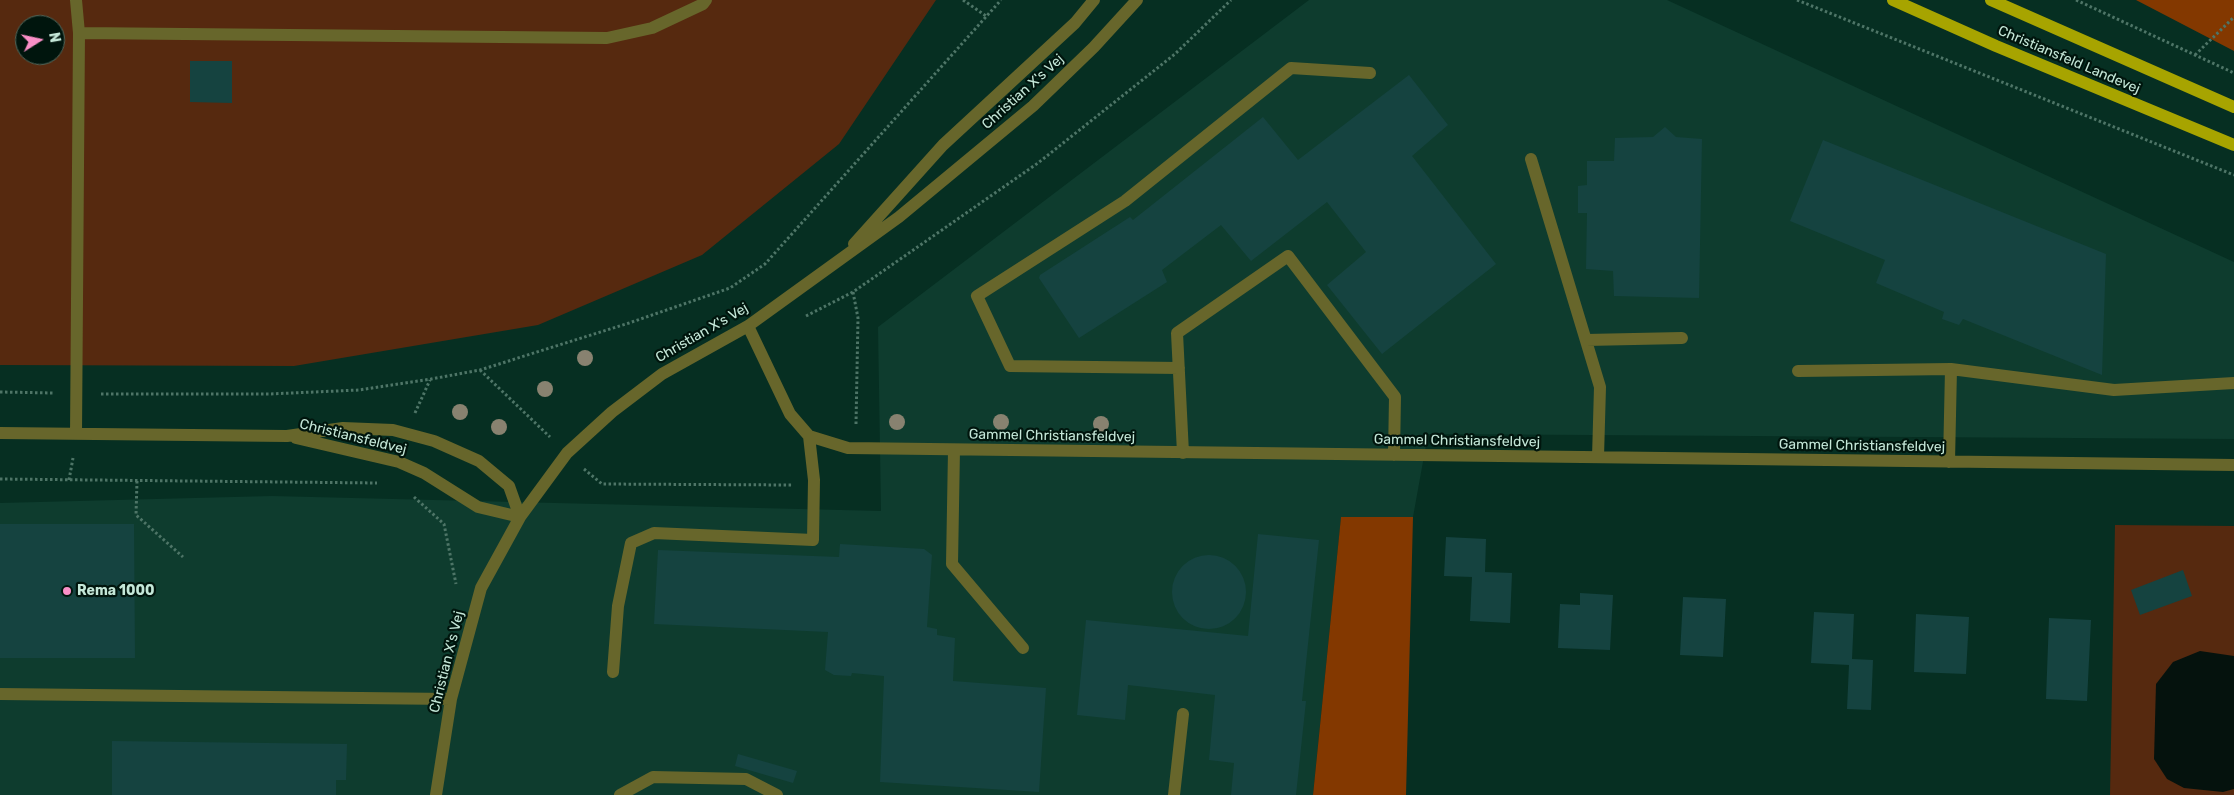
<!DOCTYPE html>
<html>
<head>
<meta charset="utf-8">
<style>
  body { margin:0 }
  #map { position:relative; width:2234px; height:795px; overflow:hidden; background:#062f22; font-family:Rubik,sans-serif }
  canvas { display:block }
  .north { position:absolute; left:15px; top:15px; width:50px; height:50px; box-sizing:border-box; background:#00150d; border:1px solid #4e695e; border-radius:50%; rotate:80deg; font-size:14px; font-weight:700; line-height:20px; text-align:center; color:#c4e7d8 }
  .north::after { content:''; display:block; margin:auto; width:18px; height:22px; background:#fa8fc7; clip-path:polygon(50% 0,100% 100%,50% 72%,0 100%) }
</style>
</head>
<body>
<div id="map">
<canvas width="2234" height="795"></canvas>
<div class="north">N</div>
</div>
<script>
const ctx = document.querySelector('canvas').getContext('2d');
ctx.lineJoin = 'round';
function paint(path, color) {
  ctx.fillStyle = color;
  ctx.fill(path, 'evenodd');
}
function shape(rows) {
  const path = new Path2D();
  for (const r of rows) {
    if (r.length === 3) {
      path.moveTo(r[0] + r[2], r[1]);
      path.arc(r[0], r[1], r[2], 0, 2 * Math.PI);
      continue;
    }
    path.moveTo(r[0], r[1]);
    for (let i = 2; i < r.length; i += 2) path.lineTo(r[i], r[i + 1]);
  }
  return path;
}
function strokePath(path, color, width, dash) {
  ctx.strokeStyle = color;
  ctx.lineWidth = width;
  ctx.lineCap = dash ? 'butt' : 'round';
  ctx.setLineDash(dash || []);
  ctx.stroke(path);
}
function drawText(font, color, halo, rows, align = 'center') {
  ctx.font = font + ' Rubik,sans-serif';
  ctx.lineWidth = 4.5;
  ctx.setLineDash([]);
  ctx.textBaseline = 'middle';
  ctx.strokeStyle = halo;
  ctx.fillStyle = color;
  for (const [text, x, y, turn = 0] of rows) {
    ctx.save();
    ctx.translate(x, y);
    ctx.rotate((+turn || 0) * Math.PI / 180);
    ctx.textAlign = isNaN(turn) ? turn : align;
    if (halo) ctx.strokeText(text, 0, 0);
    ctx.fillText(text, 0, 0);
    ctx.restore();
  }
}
paint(shape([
  [1309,0,1667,0,2234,262,2234,439,1428,434,1413,517,1341,518,1313,795,0,795,0,503,272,496,881,511,878,327]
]), '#0e3c2e');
paint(shape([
  [0,0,936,0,839,144,702,255,538,325,294,366,0,365],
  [25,25,55,25,55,55,25,55],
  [2115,525,2234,526,2234,795,2110,795]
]), '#56290f');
paint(shape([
  [2136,0,2234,0,2234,51],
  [1341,517,1413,517,1406,795,1313,795]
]), '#833800');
paint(shape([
  [2200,651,2234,656,2234,789,2223,792,2184,788,2167,779,2154,759,2156,684,2173,662]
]), '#05120d');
paint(shape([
  [190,61,232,61,232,103,190,102],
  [1409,75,1448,125,1412,156,1496,264,1382,354,1327,285,1366,252,1327,202,1251,261,1221,225,1162,270,1167,282,1079,338,1039,278,1040,275,1130,217,1133,220,1263,117,1298,160],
  [1665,127,1676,137,1702,139,1699,298,1614,296,1613,271,1586,269,1587,213,1578,213,1578,186,1587,185,1587,161,1614,161,1615,138,1653,137],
  [1823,140,2106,254,2102,375,1963,319,1959,325,1942,319,1944,312,1876,283,1885,260,1790,221],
  [0,524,134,524,135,658,0,658],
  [1258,534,1319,540,1302,701,1306,701,1296,795,1231,795,1234,763,1209,760,1215,695,1128,685,1125,720,1077,715,1086,620,1248,636],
  [1446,537,1486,539,1485,572,1512,573,1510,623,1470,621,1472,577,1444,576],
  [840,544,924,549,932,555,927,627,937,629,937,635,955,638,953,681,1046,688,1039,792,880,782,884,676,852,673,851,676,834,675,825,670,828,632,654,624,658,550,839,557],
  [1209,592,37],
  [2183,570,2192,596,2140,615,2131,590],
  [1580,593,1613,595,1610,650,1558,648,1560,604,1580,605],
  [1683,597,1726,599,1723,657,1680,655],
  [1814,612,1854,614,1852,659,1873,660,1871,710,1847,709,1849,665,1811,663],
  [1916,614,1969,617,1966,674,1914,672],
  [2049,618,2091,620,2087,701,2046,699],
  [112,741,347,744,346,780,336,780,336,795,112,795],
  [738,754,797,771,793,783,735,766]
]), '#154340');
strokePath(shape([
  [963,0,986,16],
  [1797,0,2234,175],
  [2076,0,2234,73],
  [2195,55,2234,17],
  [853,292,858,318,856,424],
  [806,316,853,292,1038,163,1175,54,1231,0],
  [480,370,550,437],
  [0,392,54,393],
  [101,394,269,394,359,390,431,379,480,370,629,323,730,288,765,264,1001,0],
  [415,413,430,380],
  [584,469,602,484,792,485],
  [0,479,377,483],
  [69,480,73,458],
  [137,481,136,515,183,557],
  [414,497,444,524,456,584]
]), '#4e7567', 3, [2.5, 2.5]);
strokePath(shape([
  [76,0,79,33,76,434],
  [79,33,607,38,652,28,703,4,706,0],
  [1531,159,1600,387,1598,457],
  [854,244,943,145,1075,23,1094,0],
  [748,326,790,414,809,436,848,448,2234,465],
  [1586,340,1682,338],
  [1179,368,1010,366,977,296,1125,201,1291,68,1370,73],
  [1951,369,2114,390,2234,383],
  [1798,371,1951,369,1949,462],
  [0,433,287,436,343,428,393,430,434,441,479,461,509,486,520,517],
  [296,438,399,462,424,473,478,507,520,517],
  [954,450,952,564,1023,648],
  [1183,453,1177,333,1288,256,1395,397,1394,455],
  [613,672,618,606,631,543,654,533,813,540,814,480,809,436],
  [0,694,451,699],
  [436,795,451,699,481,588,520,517,567,453,612,412,662,374,748,326,899,217,1033,106,1094,47,1137,0],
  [620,795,653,777,746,779,777,795],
  [1174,795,1183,714]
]), '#67662b', 12);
strokePath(shape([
  [1893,0,1996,46,2234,145],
  [1991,0,2234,107]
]), '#a7a400', 12);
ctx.fillStyle = '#888270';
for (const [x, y] of [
  [585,358],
  [545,389],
  [460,412],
  [897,422],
  [1001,422],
  [1101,424],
  [499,427]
]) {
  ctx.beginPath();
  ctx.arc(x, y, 8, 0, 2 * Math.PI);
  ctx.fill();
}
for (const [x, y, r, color] of [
  [67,591,5,"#fa8fc7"]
]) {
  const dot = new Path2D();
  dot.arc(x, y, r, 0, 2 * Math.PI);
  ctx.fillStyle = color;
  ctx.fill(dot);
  strokePath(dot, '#00150d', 2);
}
drawText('14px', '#c4e7d8', '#00150d', [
  ["Christiansfeld Landevej",2069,60,23],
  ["Christian X's Vej",1023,92,-42],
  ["Christian X's Vej",702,333,-30],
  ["Gammel Christiansfeldvej",1052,436,1],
  ["Christiansfeldvej",353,437,14],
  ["Gammel Christiansfeldvej",1457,441,1],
  ["Gammel Christiansfeldvej",1862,446,1],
  ["Christian X's Vej",447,662,-76]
]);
drawText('bold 14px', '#c4e7d8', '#00150d', [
  ["Rema 1000",77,591]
], 'left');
</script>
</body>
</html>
